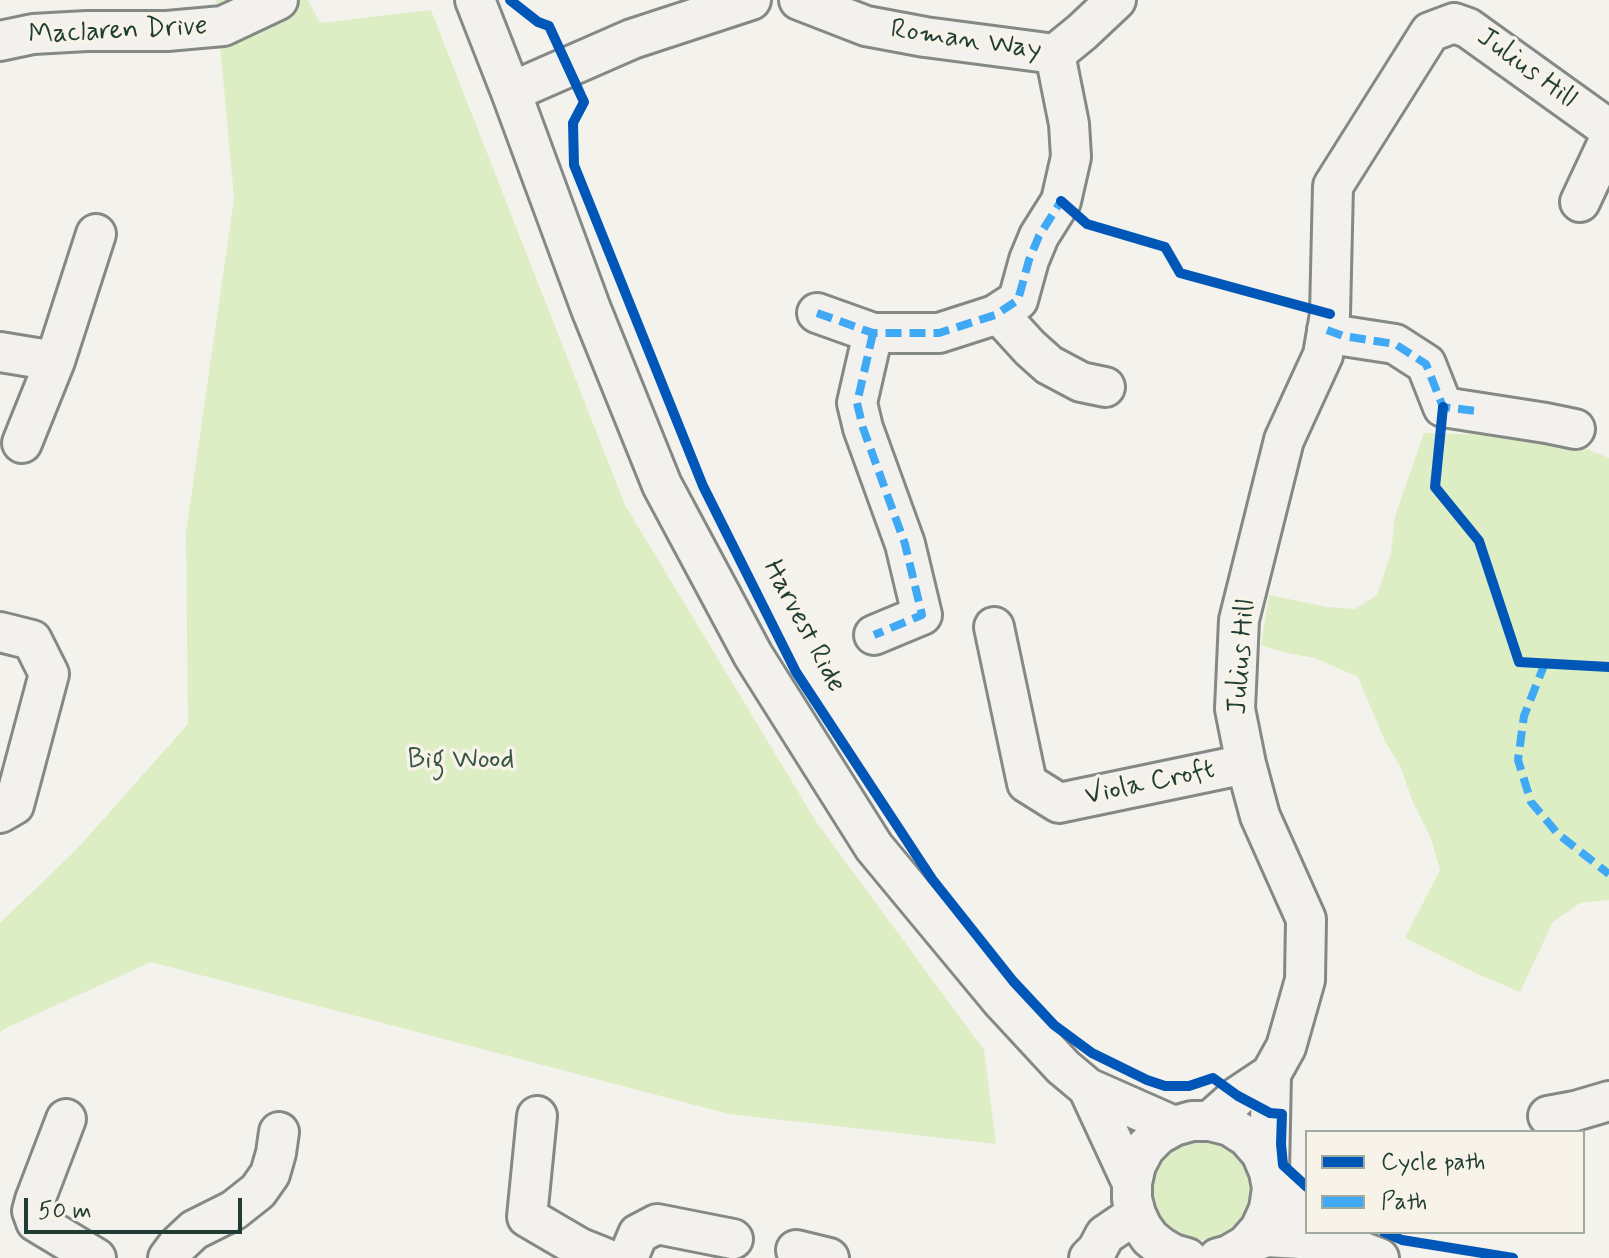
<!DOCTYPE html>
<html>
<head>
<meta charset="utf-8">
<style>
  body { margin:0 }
  #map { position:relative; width:1609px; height:1258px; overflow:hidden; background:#f4f2ec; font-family:Mynerve,sans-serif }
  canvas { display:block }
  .legend { position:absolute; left:1305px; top:1130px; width:280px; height:104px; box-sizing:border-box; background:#f7f3e8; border:2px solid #a1aaa0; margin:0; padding:10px 14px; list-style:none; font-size:24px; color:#1f3d34 }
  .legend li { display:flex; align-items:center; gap:16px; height:40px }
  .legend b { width:40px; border:2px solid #a1aaa0 }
  .scale { position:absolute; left:24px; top:1198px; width:218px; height:36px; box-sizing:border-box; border:4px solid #1f3d34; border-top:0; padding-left:10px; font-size:24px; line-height:28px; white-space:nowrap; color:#1f3d34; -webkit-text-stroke:6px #f7f3e8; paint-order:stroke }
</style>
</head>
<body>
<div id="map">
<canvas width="1609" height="1258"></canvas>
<ul class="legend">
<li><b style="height:10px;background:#0057b8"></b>Cycle path</li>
<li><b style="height:10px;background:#3fa9f5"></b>Path</li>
</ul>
<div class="scale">50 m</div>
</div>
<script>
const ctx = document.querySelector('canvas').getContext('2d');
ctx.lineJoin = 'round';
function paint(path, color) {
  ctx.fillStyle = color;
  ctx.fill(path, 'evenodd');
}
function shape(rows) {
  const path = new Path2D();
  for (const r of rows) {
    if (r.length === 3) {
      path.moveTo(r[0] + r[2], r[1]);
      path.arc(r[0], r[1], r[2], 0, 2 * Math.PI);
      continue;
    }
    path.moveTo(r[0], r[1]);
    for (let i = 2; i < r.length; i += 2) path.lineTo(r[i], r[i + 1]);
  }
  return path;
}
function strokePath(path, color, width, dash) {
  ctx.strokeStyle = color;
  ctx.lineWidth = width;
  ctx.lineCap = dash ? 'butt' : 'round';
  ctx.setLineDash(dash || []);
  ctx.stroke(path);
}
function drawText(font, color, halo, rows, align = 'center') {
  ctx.font = font + ' Mynerve,sans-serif';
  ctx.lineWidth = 7;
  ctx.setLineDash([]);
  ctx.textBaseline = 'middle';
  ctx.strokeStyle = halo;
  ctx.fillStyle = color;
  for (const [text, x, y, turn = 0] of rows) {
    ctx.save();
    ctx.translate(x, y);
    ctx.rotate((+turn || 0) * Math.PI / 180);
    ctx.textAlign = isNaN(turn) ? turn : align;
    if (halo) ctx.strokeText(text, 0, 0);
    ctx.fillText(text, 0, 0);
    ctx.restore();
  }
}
paint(shape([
  [216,0,308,0,320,23,431,10,625,505,817,823,984,1050,996,1144,729,1114,151,962,4,1029,0,1033,0,923,76,850,188,724,186,532,234,199],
  [1424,433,1559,437,1609,458,1609,900,1580,903,1553,922,1520,992,1482,976,1405,938,1440,870,1431,839,1412,800,1401,768,1385,741,1358,677,1315,658,1286,653,1261,645,1269,595,1327,607,1355,609,1377,595,1391,553,1395,516],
  [1201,1190,50]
]), '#ddeec4');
const minor = shape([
  [475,0,511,92,591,309,662,485,753,655,874,847,1001,1000,1063,1067,1088,1088,1174,1126],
  [799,0,866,26,925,37,1055,54,1082,32,1116,0],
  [0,41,33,34,87,31,167,31,223,26,278,0],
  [511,92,632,39,751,0],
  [1580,202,1609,140],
  [817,313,873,333,939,333,995,315,1018,300,1029,260,1039,236,1061,201,1071,157,1069,124,1055,54],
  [998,313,1030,348,1049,365,1081,382,1105,387],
  [1327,330,1343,336,1395,344,1426,364,1443,407,1546,423,1575,429],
  [873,333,857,403,863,428,905,544,922,615,874,635],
  [0,352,55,361],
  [22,443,55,361,96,234],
  [994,627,1027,783,1059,803,1246,764],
  [0,632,32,640,49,674,14,805,0,813],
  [1088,1088,1132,1183],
  [537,1116,527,1217,580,1248,605,1258],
  [1548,1116,1575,1111,1609,1101],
  [66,1119,35,1200,32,1211,36,1222,96,1258],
  [1210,1121,1238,1096,1271,1074],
  [1269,1172,1271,1074,1286,1047,1305,980,1306,919,1260,816,1246,764,1235,709,1239,620,1284,440,1323,355,1330,314,1333,186,1430,32,1454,23,1468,28,1609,129],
  [1272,1188,1307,1215],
  [1246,1245,1266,1237,1318,1240,1353,1248,1379,1258],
  [796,1250,829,1258],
  [168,1258,177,1246,194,1230,234,1210,258,1191,270,1174,276,1153,279,1132],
  [628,1258,638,1234,657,1224,733,1239],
  [1089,1258,1097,1250,1105,1235,1136,1214],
  [1187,1258,1173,1254,1161,1247,1150,1238,1142,1227,1136,1214,1132,1199,1132,1183,1136,1165,1145,1148,1158,1135,1174,1126,1192,1121,1210,1121,1230,1126,1247,1137,1261,1153,1269,1172,1272,1188,1269,1209,1260,1229,1246,1245,1229,1255,1218,1258]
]);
strokePath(minor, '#848985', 44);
strokePath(minor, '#f2f1ed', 38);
strokePath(shape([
  [817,313,873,333,939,333,995,315,1018,300,1029,260,1039,236,1061,201],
  [1327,330,1343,336,1395,344,1426,364,1443,407,1476,411],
  [873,333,857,403,863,428,905,544,922,615,874,635],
  [1545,663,1524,716,1518,760,1531,802,1558,834,1609,874]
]), '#3fa9f5', 8, [16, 8]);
strokePath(shape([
  [510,0,538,22,549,26,584,102,573,123,574,165,703,486,796,672,932,879,1013,981,1054,1025,1092,1053,1147,1080,1165,1086,1189,1086,1213,1078,1238,1096,1270,1113,1282,1114,1281,1144,1283,1165,1307,1187],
  [1061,201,1087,224,1165,247,1180,273,1330,314],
  [1443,407,1435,487,1479,541,1519,662,1609,667],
  [1384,1232,1402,1240,1513,1258]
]), '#0057b8', 10);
drawText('28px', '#1f3d34', '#f7f3e8', [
  ["Maclaren Drive",118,32,-3],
  ["Roman Way",966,41,8],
  ["Julius Hill",1526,69,36],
  ["Harvest Ride",803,627,62],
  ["Julius Hill",1243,657,-86],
  ["Viola Croft",1150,784,-12]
]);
drawText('28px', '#395745', '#f7f3e8', [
  ["Big Wood",461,761]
]);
</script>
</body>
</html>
